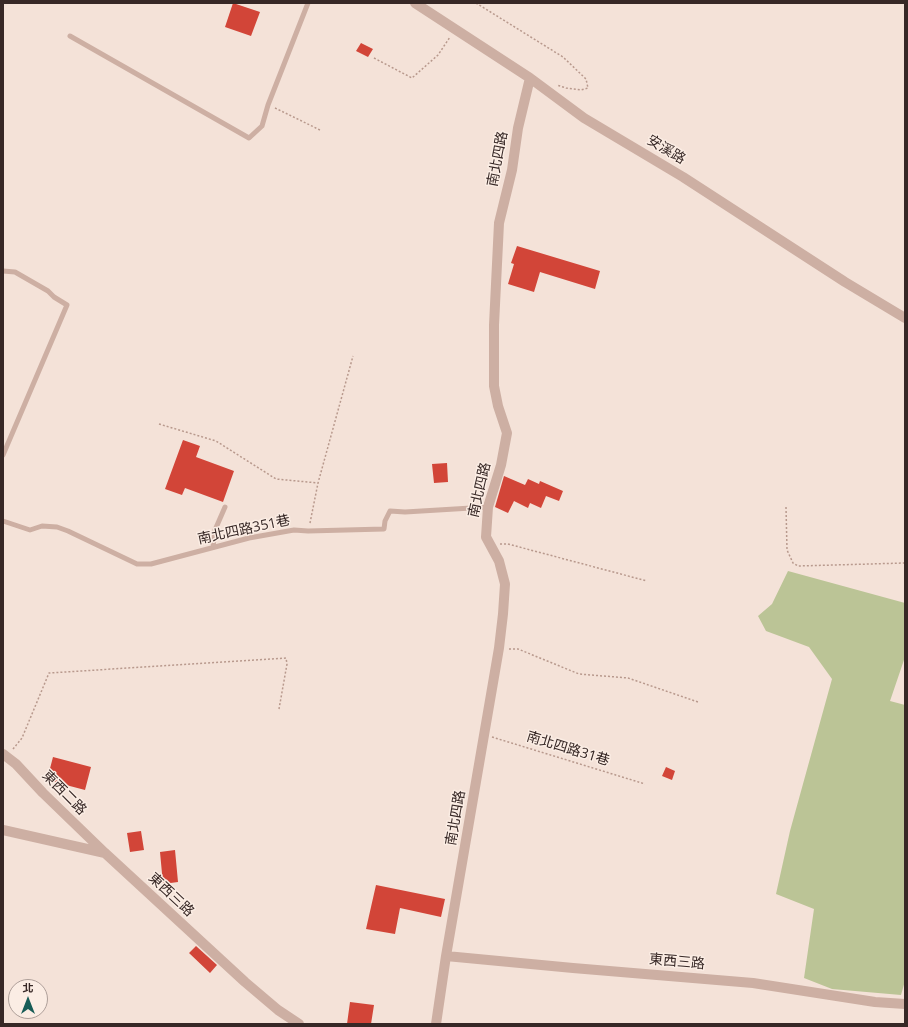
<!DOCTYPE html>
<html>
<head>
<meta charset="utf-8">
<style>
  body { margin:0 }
  #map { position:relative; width:908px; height:1027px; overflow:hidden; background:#f4e2d8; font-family:"Open Sans","Noto Sans TC",sans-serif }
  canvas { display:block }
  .frame { position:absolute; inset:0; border:4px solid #372826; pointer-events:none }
  .north { position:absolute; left:8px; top:979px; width:40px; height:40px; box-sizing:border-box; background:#fbede4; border:1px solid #ad9e98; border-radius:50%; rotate:0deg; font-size:11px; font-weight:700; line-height:16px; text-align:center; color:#372826 }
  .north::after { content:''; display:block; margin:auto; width:14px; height:18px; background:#175c56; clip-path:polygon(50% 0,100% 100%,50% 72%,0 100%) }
</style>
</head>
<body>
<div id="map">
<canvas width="908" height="1027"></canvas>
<div class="frame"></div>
<div class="north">北</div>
</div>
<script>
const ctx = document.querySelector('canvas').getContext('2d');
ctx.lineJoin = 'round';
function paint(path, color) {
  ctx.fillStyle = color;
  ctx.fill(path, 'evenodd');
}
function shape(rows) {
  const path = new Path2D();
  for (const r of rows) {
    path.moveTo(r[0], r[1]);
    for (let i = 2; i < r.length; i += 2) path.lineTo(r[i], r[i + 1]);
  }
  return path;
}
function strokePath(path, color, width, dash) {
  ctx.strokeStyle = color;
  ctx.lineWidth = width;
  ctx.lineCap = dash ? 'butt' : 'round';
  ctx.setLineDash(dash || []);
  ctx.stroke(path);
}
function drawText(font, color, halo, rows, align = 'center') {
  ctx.font = font + ' "Open Sans","Noto Sans TC",sans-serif';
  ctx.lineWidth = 3;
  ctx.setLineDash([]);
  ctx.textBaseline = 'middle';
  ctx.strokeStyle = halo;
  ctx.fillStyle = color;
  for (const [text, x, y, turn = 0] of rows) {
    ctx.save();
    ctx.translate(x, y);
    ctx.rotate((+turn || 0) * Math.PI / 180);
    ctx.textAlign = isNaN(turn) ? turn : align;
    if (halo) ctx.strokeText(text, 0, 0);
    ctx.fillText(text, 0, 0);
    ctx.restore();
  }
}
paint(shape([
  [788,571,905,603,905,657,890,701,905,705,905,981,901,995,832,989,804,978,814,909,776,894,790,831,832,679,809,647,766,631,758,616,772,604]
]), '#bbc496');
paint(shape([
  [233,3,260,12,251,36,225,27],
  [361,43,373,49,368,57,356,51],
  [517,246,600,271,595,289,540,272,534,292,508,284,514,264,511,263],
  [183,440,200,446,196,457,234,471,223,502,185,488,182,495,165,489],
  [447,463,448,482,434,483,432,464],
  [504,476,525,485,528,479,539,484,540,481,563,491,559,501,546,496,541,508,530,503,528,508,514,501,508,513,495,507],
  [53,757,91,767,85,790,47,780],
  [666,767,675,771,672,780,662,776],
  [141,831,144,850,130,852,127,833],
  [175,850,178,882,163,884,160,852],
  [376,885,445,899,441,917,400,908,395,934,366,929],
  [196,946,217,965,210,973,189,953],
  [350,1002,374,1005,371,1024,347,1024]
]), '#d24538');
strokePath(shape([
  [476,3,563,57,586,79,588,88,581,90,566,88,557,85],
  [374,58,412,78,438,55,450,37],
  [275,108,320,130],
  [159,424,216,441,276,479,318,483],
  [786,507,787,550,793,563,798,566,905,563],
  [310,523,318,483,353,356],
  [500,544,508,544,647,581],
  [509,649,518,649,579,674,628,678,698,702],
  [492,737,645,784],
  [13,749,22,738,49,673,286,658,287,664,279,709]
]), '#b8998d', 1.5, [2, 2]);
strokePath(shape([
  [70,36,249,138,262,126,268,105,308,3],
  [3,271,15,272,48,291,54,297,67,305,3,455],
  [3,521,30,530,42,526,57,527,68,531,137,564,151,564,249,538,294,530,308,531,384,529,385,521,390,511,405,512,488,507],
  [213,547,215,530,225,507]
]), '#cdafa3', 5);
strokePath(shape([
  [415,3,530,78,584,118,683,177,845,282,905,318],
  [3,754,16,764,43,793,105,853,245,982,278,1010,299,1024],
  [3,830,105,853],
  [446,956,573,968,753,983,875,1002,905,1004],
  [436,1024,446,956,499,648,503,614,505,584,499,561,486,537,488,507,501,465,507,433,498,406,494,386,494,325,499,223,512,170,518,128,530,78]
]), '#cdafa3', 10);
drawText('14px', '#372826', '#fbede4', [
  ["安溪路",666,150,31],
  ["南北四路",498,159,-79],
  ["南北四路",480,490,-77],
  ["南北四路351巷",244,530,-12],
  ["南北四路31巷",568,749,17],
  ["東西二路",64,793,45],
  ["南北四路",456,818,-80],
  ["東西三路",171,895,43],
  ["東西三路",677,962,5]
]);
</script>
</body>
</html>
